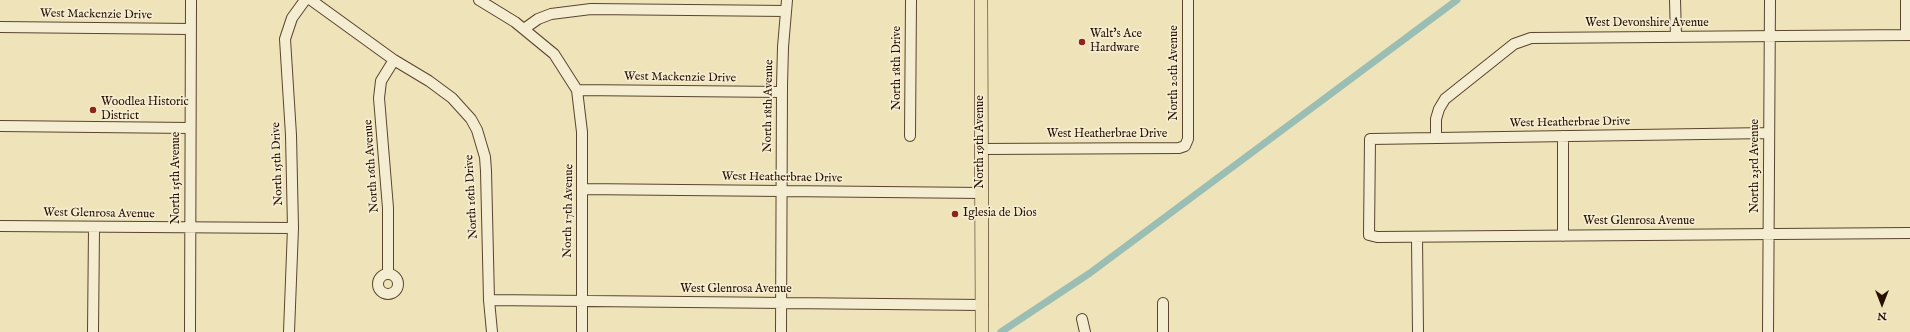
<!DOCTYPE html>
<html>
<head>
<meta charset="utf-8">
<style>
  body { margin:0 }
  #map { position:relative; width:1910px; height:332px; overflow:hidden; background:#eee3b9; font-family:"IM FELL English",serif }
  canvas { display:block }
  .north { position:absolute; left:1862px; top:284px; width:40px; height:40px; -webkit-text-stroke:3px #f4edd2; paint-order:stroke; rotate:180deg; font-size:11px; font-weight:700; line-height:16px; text-align:center; color:#281000 }
  .north::after { content:''; display:block; margin:auto; width:14px; height:18px; background:#281000; clip-path:polygon(50% 0,100% 100%,50% 72%,0 100%) }
</style>
</head>
<body>
<div id="map">
<canvas width="1910" height="332"></canvas>
<div class="north">N</div>
</div>
<script>
const ctx = document.querySelector('canvas').getContext('2d');
ctx.lineJoin = 'round';
function shape(rows) {
  const path = new Path2D();
  for (const r of rows) {
    if (r.length === 3) {
      path.moveTo(r[0] + r[2], r[1]);
      path.arc(r[0], r[1], r[2], 0, 2 * Math.PI);
      continue;
    }
    path.moveTo(r[0], r[1]);
    for (let i = 2; i < r.length; i += 2) path.lineTo(r[i], r[i + 1]);
  }
  return path;
}
function strokePath(path, color, width, dash) {
  ctx.strokeStyle = color;
  ctx.lineWidth = width;
  ctx.lineCap = dash ? 'butt' : 'round';
  ctx.setLineDash(dash || []);
  ctx.stroke(path);
}
function drawText(font, color, halo, rows, align = 'center') {
  ctx.font = font + ' "IM FELL English",serif';
  ctx.lineWidth = 3.5;
  ctx.setLineDash([]);
  ctx.textBaseline = 'middle';
  ctx.strokeStyle = halo;
  ctx.fillStyle = color;
  for (const [text, x, y, turn = 0] of rows) {
    ctx.save();
    ctx.translate(x, y);
    ctx.rotate((+turn || 0) * Math.PI / 180);
    ctx.textAlign = isNaN(turn) ? turn : align;
    if (halo) ctx.strokeText(text, 0, 0);
    ctx.fillText(text, 0, 0);
    ctx.restore();
  }
}
strokePath(shape([
  [1001,332,1090,273,1457,0]
]), '#9abdb4', 7);
const minor = shape([
  [311,0,394,60,429,81,452,98,471,119,477,130,485,157,486,171,489,300,492,332],
  [479,0,515,22,554,54,577,90,582,132,582,332],
  [1675,0,1676,37],
  [1906,0,1906,35],
  [0,27,191,29],
  [524,29,538,19,551,14,591,9,786,11],
  [577,90,782,92],
  [0,126,190,128],
  [1769,133,1370,139,1369,235,1377,237,1910,233],
  [910,136,911,0],
  [1436,137,1436,119,1439,109,1445,99,1514,44,1531,38,1910,35],
  [981,149,1179,148,1185,146,1188,139,1188,0],
  [582,189,982,193],
  [0,226,293,228],
  [1563,236,1563,136],
  [1417,237,1418,332],
  [388,274,388,208,379,98,381,81,394,60],
  [388,284,10],
  [489,300,983,305],
  [1163,303,1163,332],
  [1082,319,1085,332],
  [93,332,94,228],
  [190,332,191,0],
  [289,332,293,228,291,135,285,39,292,18,305,0],
  [781,332,782,86,783,47,787,0],
  [1768,332,1770,0]
]);
const major = shape([
  [981,0,982,332]
]);
strokePath(minor, '#5a452e', 12);
strokePath(major, '#281000', 14);
strokePath(minor, '#f4edd2', 10);
strokePath(major, '#eee3b9', 13);
for (const [x, y, r, color] of [
  [1082,42,4,"#8f2418"],
  [93,110,4,"#8f2418"],
  [955,214,4,"#8f2418"]
]) {
  const dot = new Path2D();
  dot.arc(x, y, r, 0, 2 * Math.PI);
  ctx.fillStyle = color;
  ctx.fill(dot);
  strokePath(dot, '#f4edd2', 1.5);
}
drawText('12px', '#281000', '#f4edd2', [
  ["West Mackenzie Drive",96,15,1],
  ["West Devonshire Avenue",1647,24],
  ["North 18th Drive",898,68,-90],
  ["North 20th Avenue",1175,73,-90],
  ["West Mackenzie Drive",680,78,1],
  ["North 18th Avenue",769,106,-89],
  ["West Heatherbrae Drive",1570,123,-1],
  ["West Heatherbrae Drive",1107,135],
  ["North 19th Avenue",981,142,-90],
  ["North 15th Drive",278,164,-92],
  ["North 16th Avenue",372,166,-94],
  ["North 23rd Avenue",1756,166,-90],
  ["North 15th Avenue",177,178,-90],
  ["West Heatherbrae Drive",782,178,1],
  ["North 16th Drive",472,197,-93],
  ["North 17th Avenue",569,211,-89],
  ["West Glenrosa Avenue",99,214,1],
  ["West Glenrosa Avenue",1639,222],
  ["West Glenrosa Avenue",736,290]
]);
drawText('12px', '#281000', '#f4edd2', [
  ["Walt's Ace",1090,35],
  ["Hardware",1090,49],
  ["Woodlea Historic",101,103],
  ["District",101,117],
  ["Iglesia de Dios",963,214]
], 'left');
</script>
</body>
</html>
